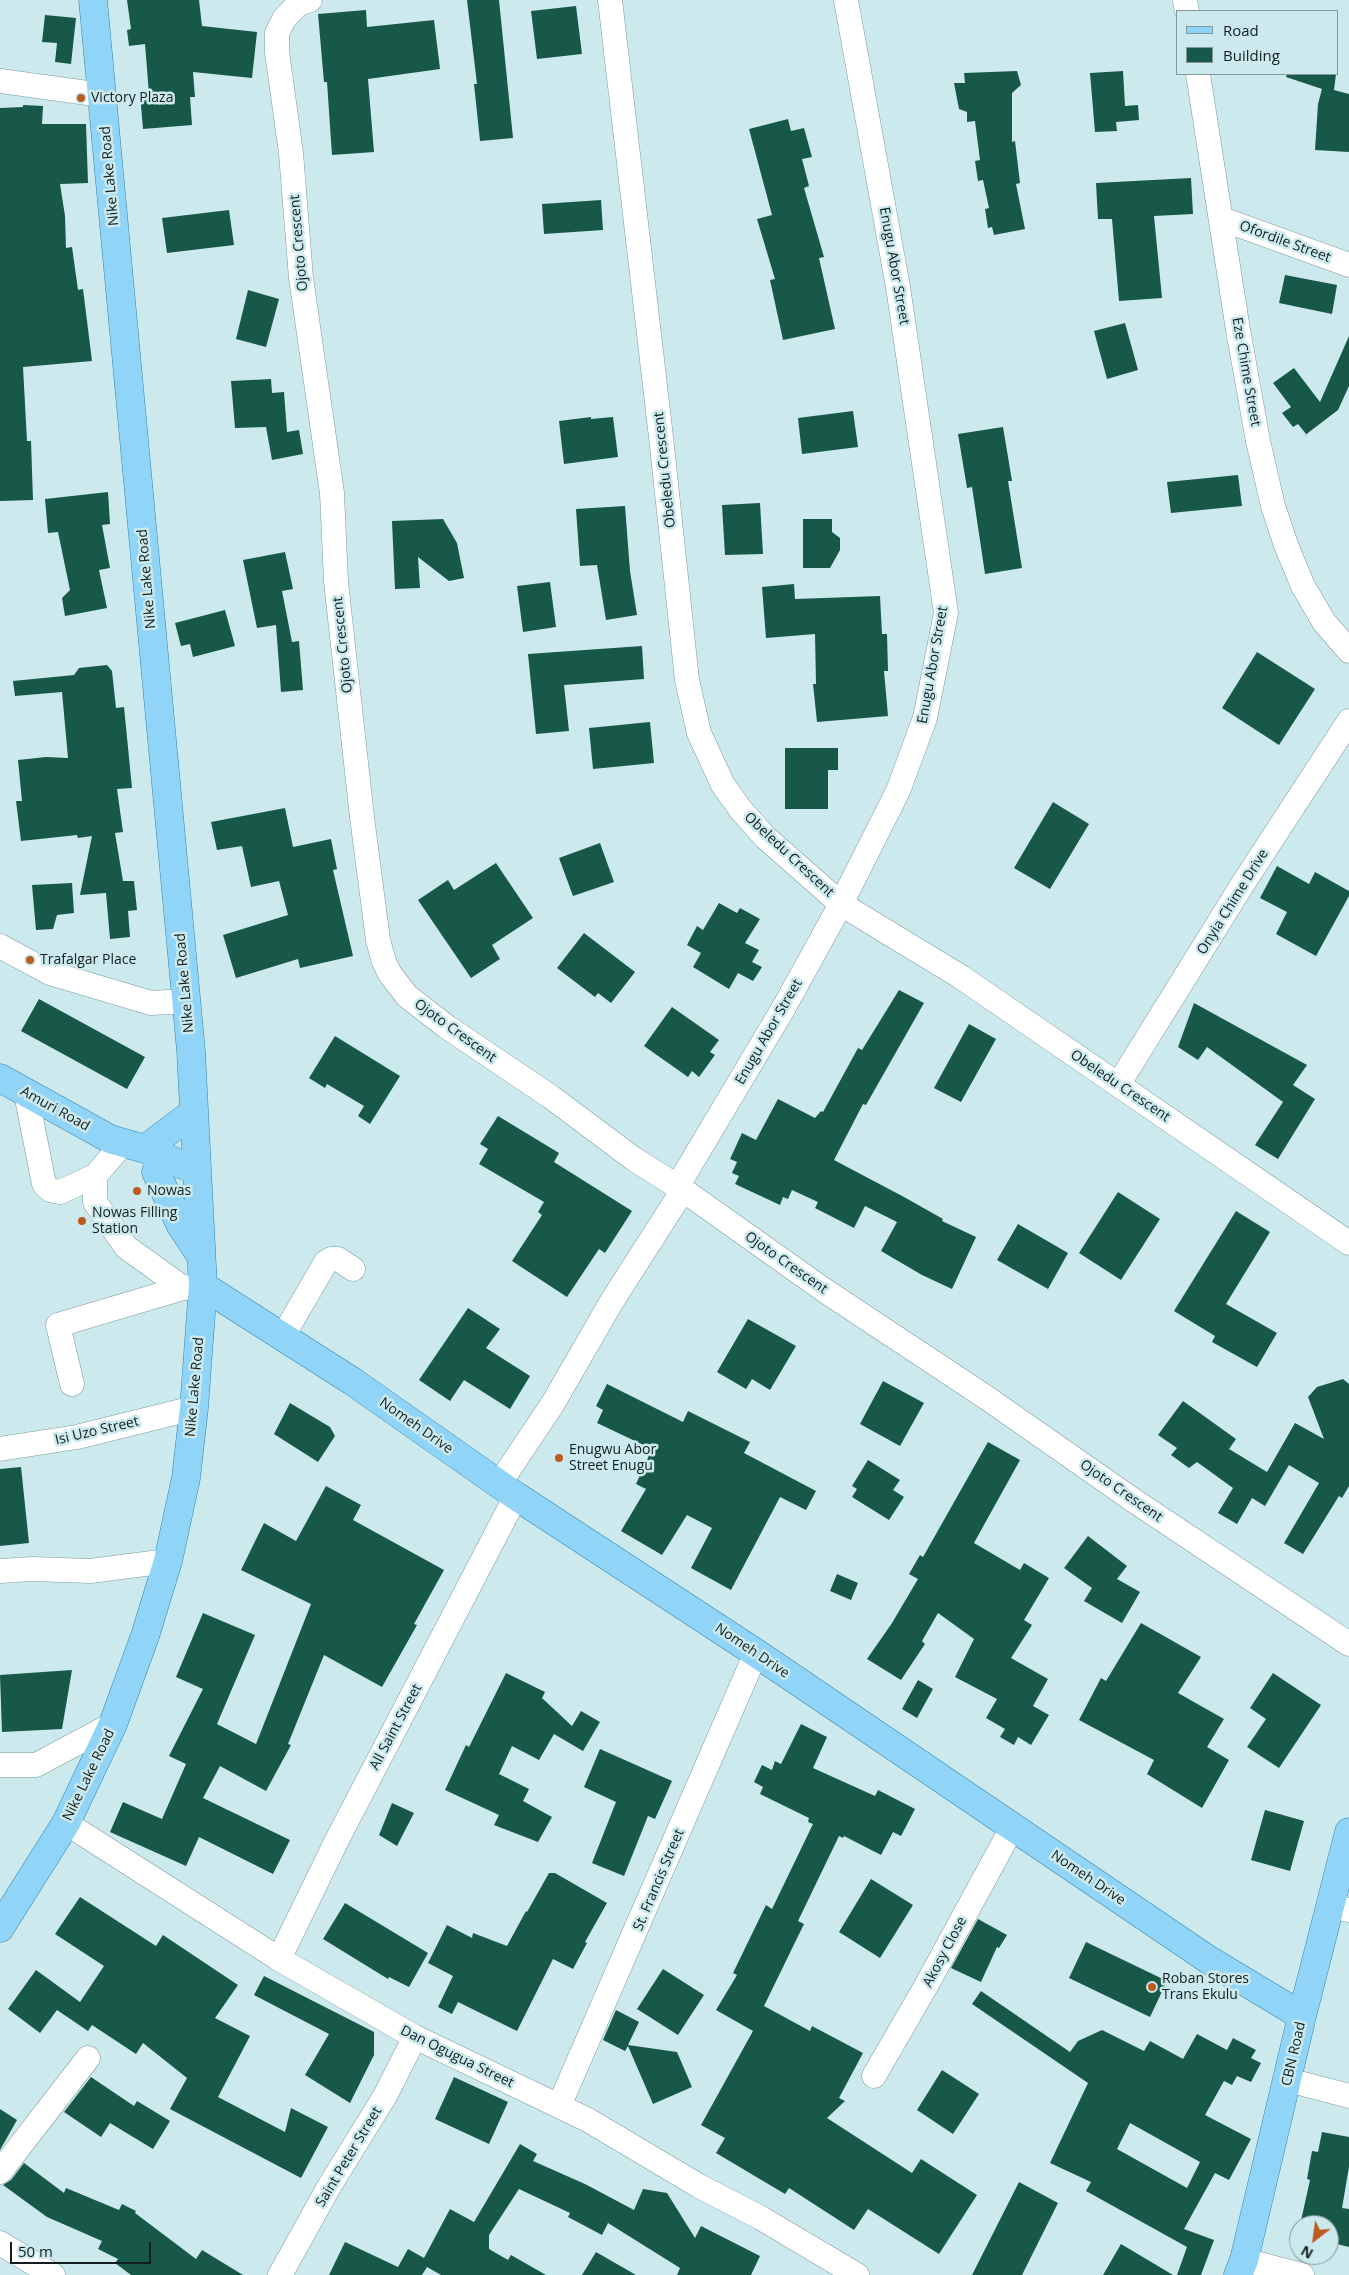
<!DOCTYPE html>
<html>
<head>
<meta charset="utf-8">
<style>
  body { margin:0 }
  #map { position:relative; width:1349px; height:2275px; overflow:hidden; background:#cceaee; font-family:"Open Sans",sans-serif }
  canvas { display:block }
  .legend { position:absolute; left:1176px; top:10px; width:162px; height:65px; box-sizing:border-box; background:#cceaee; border:1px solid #82989b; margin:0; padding:6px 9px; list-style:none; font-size:15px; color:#121e1f }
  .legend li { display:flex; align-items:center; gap:10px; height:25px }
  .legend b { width:25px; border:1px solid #82989b }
  .north { position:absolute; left:1289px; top:2215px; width:50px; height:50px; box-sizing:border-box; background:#cceaee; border:1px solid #82989b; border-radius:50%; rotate:210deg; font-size:14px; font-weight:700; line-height:20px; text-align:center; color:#121e1f }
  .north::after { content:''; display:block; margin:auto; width:18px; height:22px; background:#bc5a20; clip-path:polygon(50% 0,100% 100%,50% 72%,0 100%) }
  .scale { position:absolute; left:10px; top:2242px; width:141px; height:22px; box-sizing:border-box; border:2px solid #121e1f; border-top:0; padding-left:6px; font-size:15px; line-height:18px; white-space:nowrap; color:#121e1f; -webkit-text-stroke:4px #cceaee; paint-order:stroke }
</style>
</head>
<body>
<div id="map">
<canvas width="1349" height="2275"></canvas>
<ul class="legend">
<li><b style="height:6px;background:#90d4f8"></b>Road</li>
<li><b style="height:14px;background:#185848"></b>Building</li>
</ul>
<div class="north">N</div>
<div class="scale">50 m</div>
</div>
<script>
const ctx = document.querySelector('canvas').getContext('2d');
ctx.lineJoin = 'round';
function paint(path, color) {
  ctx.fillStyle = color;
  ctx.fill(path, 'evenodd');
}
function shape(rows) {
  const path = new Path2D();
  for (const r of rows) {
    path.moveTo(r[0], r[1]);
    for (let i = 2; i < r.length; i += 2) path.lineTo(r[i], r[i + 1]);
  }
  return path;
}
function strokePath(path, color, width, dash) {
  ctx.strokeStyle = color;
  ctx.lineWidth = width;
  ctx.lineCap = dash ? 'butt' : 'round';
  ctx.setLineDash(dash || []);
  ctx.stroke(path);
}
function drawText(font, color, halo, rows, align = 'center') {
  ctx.font = font + ' "Open Sans",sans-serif';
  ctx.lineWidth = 5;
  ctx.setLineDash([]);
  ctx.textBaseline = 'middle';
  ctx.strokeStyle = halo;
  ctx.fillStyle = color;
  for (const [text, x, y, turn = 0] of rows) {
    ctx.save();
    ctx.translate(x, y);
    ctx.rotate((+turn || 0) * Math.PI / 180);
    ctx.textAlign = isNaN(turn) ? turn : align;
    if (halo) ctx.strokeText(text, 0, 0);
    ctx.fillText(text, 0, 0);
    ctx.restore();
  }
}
paint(shape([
  [127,0,199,0,202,26,257,32,252,78,193,72,195,97,190,97,192,125,143,129,140,94,149,94,145,44,129,46,127,30,131,29],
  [467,0,499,0,513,138,480,141,474,84,477,84],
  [576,6,582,54,537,59,531,11],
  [366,10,367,27,434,20,440,69,368,79,374,152,332,155,327,82,324,82,318,14],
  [45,15,76,18,71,64,55,62,57,43,42,42],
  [1017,71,1021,85,1012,93,1012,142,1015,141,1020,183,1016,184,1025,229,994,235,992,227,988,228,985,209,989,208,983,180,978,181,975,161,980,160,975,121,967,122,967,112,959,109,954,83,965,83,964,73],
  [1123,71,1125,106,1138,105,1139,120,1116,122,1117,131,1095,132,1090,73],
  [1287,74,1336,74,1334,90,1349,94,1349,152,1315,150,1318,104,1322,89,1286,77],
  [23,105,43,106,42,124,86,124,88,183,60,184,65,216,66,248,72,247,78,290,83,289,92,361,23,367,27,441,31,441,33,500,0,501,0,108,23,107],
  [788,119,791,131,804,128,812,157,802,159,809,186,804,188,824,257,819,258,835,329,783,340,770,280,775,279,757,219,772,215,749,129],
  [1191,178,1193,214,1154,216,1162,298,1119,301,1112,219,1098,219,1096,183],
  [601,200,603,230,544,234,542,204],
  [229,210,234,245,167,253,162,218],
  [1285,275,1337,285,1332,314,1279,303],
  [248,290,279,299,266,347,236,339],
  [1125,323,1138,370,1107,379,1094,331],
  [1349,336,1349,386,1338,410,1304,436,1306,434,1298,424,1293,427,1282,413,1291,407,1273,383,1294,368,1320,402],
  [271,379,272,393,284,392,287,432,299,430,303,454,272,460,266,427,235,428,231,381],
  [853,411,858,447,802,454,798,418],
  [591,417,591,419,613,417,618,457,564,464,559,421],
  [1003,427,1012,481,1008,481,1022,568,985,574,972,487,967,488,958,434],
  [1238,475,1242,506,1171,513,1167,482],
  [108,492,110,524,102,525,110,568,99,570,107,608,65,616,62,598,70,590,58,532,48,533,45,499],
  [760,503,763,554,725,555,722,505],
  [625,506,630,571,637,615,606,620,597,565,580,566,576,509],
  [443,519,457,543,464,578,449,581,418,557,420,588,395,589,392,521],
  [803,519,832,519,832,532,840,538,840,550,830,568,803,568],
  [285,552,293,589,282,591,292,642,299,641,303,690,281,692,276,625,257,628,243,560],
  [550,582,556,627,523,632,517,586],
  [794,584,795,599,880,596,882,634,887,634,888,671,884,671,888,716,817,722,813,684,816,684,815,634,766,638,762,587],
  [225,610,235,646,193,657,190,644,181,646,175,623],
  [642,646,644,679,564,685,569,731,536,734,528,654],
  [1257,652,1315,689,1279,745,1222,708],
  [107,665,112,671,116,708,124,707,132,788,117,789,123,832,115,833,123,881,134,881,137,910,128,911,130,937,110,939,106,893,80,895,92,836,78,838,77,835,21,841,16,801,22,801,18,760,46,757,68,758,62,692,15,696,13,681,74,675,79,668],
  [650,722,654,763,593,769,589,728],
  [785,748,838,748,838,770,828,770,828,809,785,809],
  [1053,802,1089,824,1050,889,1014,868],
  [285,808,293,847,331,839,337,869,333,870,353,956,300,968,298,959,236,978,223,935,288,915,279,881,251,887,242,846,217,850,211,822],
  [600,843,614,882,573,896,559,858],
  [496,863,533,918,492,945,500,959,471,978,418,900,448,880,454,890],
  [1277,866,1309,884,1315,872,1349,891,1349,896,1316,956,1276,934,1287,912,1260,898],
  [72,883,74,913,57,915,53,929,36,930,32,885],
  [719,903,737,913,740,908,760,919,745,943,759,950,752,962,762,967,753,981,738,973,729,989,693,967,701,953,687,945,697,926,703,930],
  [584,933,635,972,611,1003,598,993,595,997,557,968],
  [899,990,924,1003,866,1105,863,1104,834,1160,904,1197,943,1219,942,1221,976,1237,952,1289,922,1275,881,1251,897,1222,865,1206,854,1228,815,1208,818,1202,792,1190,788,1199,783,1197,780,1205,735,1184,739,1176,732,1173,737,1162,730,1159,742,1133,756,1140,778,1099,815,1118,821,1111,823,1112,858,1048,862,1050],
  [39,999,145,1057,127,1089,21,1031],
  [1194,1003,1307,1065,1293,1085,1315,1099,1278,1159,1255,1145,1283,1102,1207,1047,1198,1060,1178,1047],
  [672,1007,719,1040,710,1052,715,1055,699,1077,692,1071,688,1077,644,1046],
  [969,1024,996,1039,961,1102,934,1088],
  [335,1036,400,1076,370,1124,358,1116,364,1106,327,1084,325,1088,309,1078],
  [498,1116,559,1153,554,1162,632,1211,605,1253,599,1249,567,1297,512,1261,542,1215,538,1212,544,1202,479,1164,488,1149,480,1144],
  [1118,1192,1160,1219,1121,1280,1079,1253],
  [1236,1211,1270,1232,1226,1304,1277,1333,1257,1367,1212,1342,1215,1336,1174,1311],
  [1018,1224,1068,1253,1048,1289,997,1260],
  [468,1308,500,1329,486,1348,530,1376,510,1409,464,1380,450,1401,419,1380],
  [748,1319,796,1346,770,1390,752,1379,746,1389,717,1372],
  [1343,1379,1349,1384,1349,1486,1342,1498,1339,1496,1303,1554,1284,1543,1319,1483,1289,1465,1265,1506,1252,1498,1237,1524,1218,1513,1233,1488,1197,1462,1189,1468,1171,1455,1177,1448,1158,1435,1183,1401,1236,1439,1229,1449,1267,1472,1295,1423,1324,1439,1308,1397,1317,1387],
  [883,1381,924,1403,900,1446,860,1424],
  [607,1384,683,1422,688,1411,750,1442,744,1453,816,1491,806,1510,780,1497,731,1590,691,1568,712,1528,687,1515,662,1555,621,1531,646,1489,636,1484,652,1449,597,1423,603,1410,596,1406],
  [290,1403,330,1427,335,1436,318,1462,274,1434],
  [988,1442,1020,1460,974,1543,1020,1570,1024,1563,1049,1578,1024,1620,1032,1625,1011,1658,1048,1679,1033,1706,1049,1715,1031,1745,1018,1737,1014,1745,1000,1737,1005,1729,986,1718,997,1699,955,1677,974,1639,938,1613,922,1641,925,1644,901,1680,867,1659,892,1623,918,1579,909,1574,920,1555,923,1557],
  [868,1460,900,1480,893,1490,904,1497,889,1520,852,1497,857,1489,852,1486],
  [21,1467,29,1543,0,1546,0,1469],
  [326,1486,361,1505,353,1520,444,1570,414,1624,417,1625,382,1687,324,1655,288,1744,291,1745,266,1791,220,1766,203,1798,290,1840,273,1874,199,1837,186,1866,110,1832,123,1802,162,1819,186,1764,169,1756,203,1689,176,1677,203,1613,255,1635,217,1724,256,1744,311,1604,241,1570,264,1523,296,1541],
  [1088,1536,1127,1566,1117,1579,1140,1592,1122,1623,1084,1601,1092,1588,1064,1568],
  [837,1574,858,1583,851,1600,830,1591],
  [1141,1623,1201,1657,1178,1693,1224,1719,1207,1747,1229,1760,1202,1808,1147,1774,1154,1760,1079,1720,1101,1678,1106,1681],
  [72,1670,62,1729,2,1732,0,1675],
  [506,1673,545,1692,542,1698,572,1726,581,1711,600,1722,583,1751,554,1734,539,1760,512,1746,499,1774,529,1789,523,1801,552,1817,538,1842,494,1825,499,1815,445,1790,466,1745,469,1747],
  [1273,1673,1321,1705,1279,1768,1247,1747,1266,1719,1250,1708],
  [918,1680,933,1689,917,1718,902,1709],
  [801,1724,827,1737,813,1768,875,1796,878,1790,915,1809,901,1836,893,1832,881,1855,844,1836,843,1838,839,1836,798,1921,804,1924,764,2006,810,2031,812,2026,863,2053,839,2098,845,2101,827,2118,912,2173,921,2159,977,2195,939,2254,868,2209,854,2230,789,2188,785,2194,716,2153,725,2138,701,2125,753,2031,716,2010,737,1975,733,1973,766,1905,772,1909,813,1824,808,1822,809,1818,760,1794,763,1787,754,1782,762,1765,772,1770,775,1761,781,1764],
  [600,1749,672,1781,655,1819,648,1816,624,1876,592,1863,616,1802,584,1787],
  [392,1803,414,1813,397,1846,379,1835],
  [1265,1810,1304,1821,1290,1871,1251,1860],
  [549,1873,555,1873,607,1903,585,1942,587,1943,573,1969,553,1959,517,2031,458,2002,452,2014,438,2007,453,1976,428,1963,447,1925,472,1938,473,1933,507,1946,526,1911,527,1912],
  [871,1879,913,1905,880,1958,839,1932],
  [80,1897,156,1946,163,1935,238,1985,215,2018,250,2036,218,2097,285,2132,291,2108,328,2127,301,2178,170,2109,187,2078,143,2043,136,2054,92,2025,88,2031,57,2010,40,2033,8,2009,36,1970,80,2002,104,1966,55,1934],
  [345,1903,428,1953,409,1987,389,1977,388,1979,323,1939],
  [978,1919,1007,1935,999,1948,997,1947,981,1982,951,1968],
  [1086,1942,1167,1981,1150,2017,1069,1978],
  [663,1969,704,1995,678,2035,637,2009],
  [264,1976,374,2032,374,2055,350,2103,305,2075,329,2034,254,1995],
  [981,1991,1070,2052,1078,2041,1102,2030,1144,2051,1150,2041,1183,2059,1197,2034,1227,2050,1233,2038,1256,2050,1251,2058,1261,2063,1251,2082,1237,2076,1232,2085,1224,2081,1205,2115,1251,2139,1229,2180,1215,2173,1184,2229,1214,2240,1201,2275,1177,2275,1187,2247,1086,2191,1091,2182,1050,2163,1088,2083,972,2004],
  [1130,2123,1200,2162,1187,2188,1117,2149],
  [616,2010,639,2022,628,2045,677,2052,692,2087,653,2104,628,2046,625,2051,603,2040],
  [942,2070,979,2094,953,2134,917,2110],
  [91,2077,134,2106,137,2101,170,2121,153,2149,110,2123,101,2137,64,2112],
  [454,2077,508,2102,489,2144,435,2119],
  [0,2109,17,2120,0,2150],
  [1322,2132,1349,2137,1349,2167,1342,2208,1349,2209,1349,2247,1329,2242,1329,2225,1300,2225,1310,2180,1307,2179,1312,2151,1318,2152],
  [520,2144,537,2154,533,2161,585,2184,634,2210,643,2189,667,2193,695,2238,701,2226,760,2256,751,2275,677,2275,680,2268,608,2223,602,2235,568,2217,570,2213,519,2189,489,2235,489,2249,508,2260,511,2255,546,2275,441,2275,427,2267,422,2275,329,2275,345,2242,398,2267,408,2249,424,2258,450,2209,474,2222],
  [24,2163,64,2193,66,2188,119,2210,122,2204,136,2211,135,2213,196,2259,202,2250,243,2275,131,2275,115,2263,118,2259,98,2249,102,2241,47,2217,3,2185,11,2180],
  [1019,2182,1058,2203,1022,2275,972,2275],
  [1121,2244,1173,2275,1103,2275],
  [596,2252,636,2275,582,2275]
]), '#185848');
const minor = shape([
  [310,0,298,4,284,19,277,33,277,52,291,153,301,278,332,493,336,582,362,817,378,940,384,962,390,974,407,996,447,1027,551,1097,634,1159,683,1190,824,1290,987,1398,1133,1500,1349,1644],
  [610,0,661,437,687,680,699,733,723,785,741,810,765,837,841,904,961,977,1349,1243],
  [1185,0,1187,11],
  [1198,74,1238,330,1258,441,1273,506,1286,545,1303,586,1324,622,1349,651],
  [0,81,102,95],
  [1222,219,1349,265],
  [0,946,50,973,151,1003,187,1001],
  [1118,1085,1244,882,1349,721],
  [26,1093,44,1184,50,1190,60,1192,95,1176],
  [118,1149,95,1176,95,1202,126,1247,183,1288],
  [677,1187,783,1009,841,904,898,791,925,718,946,613,898,287,846,0],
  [283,1336,326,1262,331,1259,338,1259,353,1269],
  [72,1384,58,1325,183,1288,203,1286],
  [0,1449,77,1437,194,1408],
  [499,1484,552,1405,612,1301,683,1190],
  [0,1571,32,1569,90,1571,168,1561],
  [0,1765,36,1765,113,1724],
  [66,1823,279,1959,415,2037,588,2120,699,2186,761,2218,857,2275],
  [1330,1906,1349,1910],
  [279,1959,338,1838,516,1496],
  [874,2076,926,1986,1013,1826],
  [1288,2080,1349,2096],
  [559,2106,756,1653],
  [0,2172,88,2058],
  [0,2243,53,2275],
  [1244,2260,1302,2275],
  [280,2275,330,2185,385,2096,415,2037]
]);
const major = shape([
  [0,1078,110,1139,145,1149,197,1171],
  [145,1149,194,1112],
  [156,1172,180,1224,201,1256],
  [203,1286,352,1381,516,1496,756,1653,1209,1960,1302,2016],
  [0,1928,66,1823,113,1724,145,1636,168,1561,186,1478,194,1408,203,1286,191,1051,93,0],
  [1238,2275,1244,2260,1302,2016,1349,1832]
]);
strokePath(minor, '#7c999c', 25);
strokePath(major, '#3482a9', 29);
strokePath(minor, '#fff', 24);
strokePath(major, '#90d4f8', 28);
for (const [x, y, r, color] of [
  [81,98,5,"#bc5a20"],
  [30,960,5,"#bc5a20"],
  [137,1191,5,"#bc5a20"],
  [82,1221,5,"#bc5a20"],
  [559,1458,5,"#bc5a20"],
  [1152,1987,5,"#bc5a20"]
]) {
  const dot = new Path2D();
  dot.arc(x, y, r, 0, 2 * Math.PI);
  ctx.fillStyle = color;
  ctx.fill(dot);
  strokePath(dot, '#cceaee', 2);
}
drawText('14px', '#121e1f', '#cceaee', [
  ["Victory Plaza",91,98],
  ["Trafalgar Place",40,960],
  ["Nowas",147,1191],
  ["Nowas Filling",92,1213],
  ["Station",92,1229],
  ["Enugwu Abor",569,1450],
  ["Street Enugu",569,1466],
  ["Roban Stores",1162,1979],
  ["Trans Ekulu",1162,1995]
], 'left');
drawText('14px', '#121e1f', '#cceaee', [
  ["Nike Lake Road",110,176,-95],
  ["Ofordile Street",1285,242,20],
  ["Ojoto Crescent",299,243,-95],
  ["Enugu Abor Street",894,266,80],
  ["Eze Chime Street",1246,372,80],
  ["Obeledu Crescent",665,470,-96],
  ["Nike Lake Road",147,579,-95],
  ["Ojoto Crescent",343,645,-96],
  ["Enugu Abor Street",933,665,-80],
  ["Obeledu Crescent",789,855,43],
  ["Onyia Chime Drive",1233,902,-58],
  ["Nike Lake Road",185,983,-95],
  ["Ojoto Crescent",455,1031,36],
  ["Enugu Abor Street",769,1032,-60],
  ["Obeledu Crescent",1120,1086,34],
  ["Amuri Road",55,1109,29],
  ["Ojoto Crescent",786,1263,35],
  ["Nike Lake Road",195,1387,-85],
  ["Nomeh Drive",416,1426,35],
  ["Isi Uzo Street",97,1431,-13],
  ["Ojoto Crescent",1121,1491,35],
  ["Nomeh Drive",752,1651,34],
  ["All Saint Street",396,1727,-62],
  ["Nike Lake Road",89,1775,-64],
  ["Nomeh Drive",1088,1878,34],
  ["St. Francis Street",659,1880,-67],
  ["Akosy Close",945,1952,-62],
  ["CBN Road",1294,2054,-77],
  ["Dan Ogugua Street",457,2057,26],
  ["Saint Peter Street",349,2157,-59]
]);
</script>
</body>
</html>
